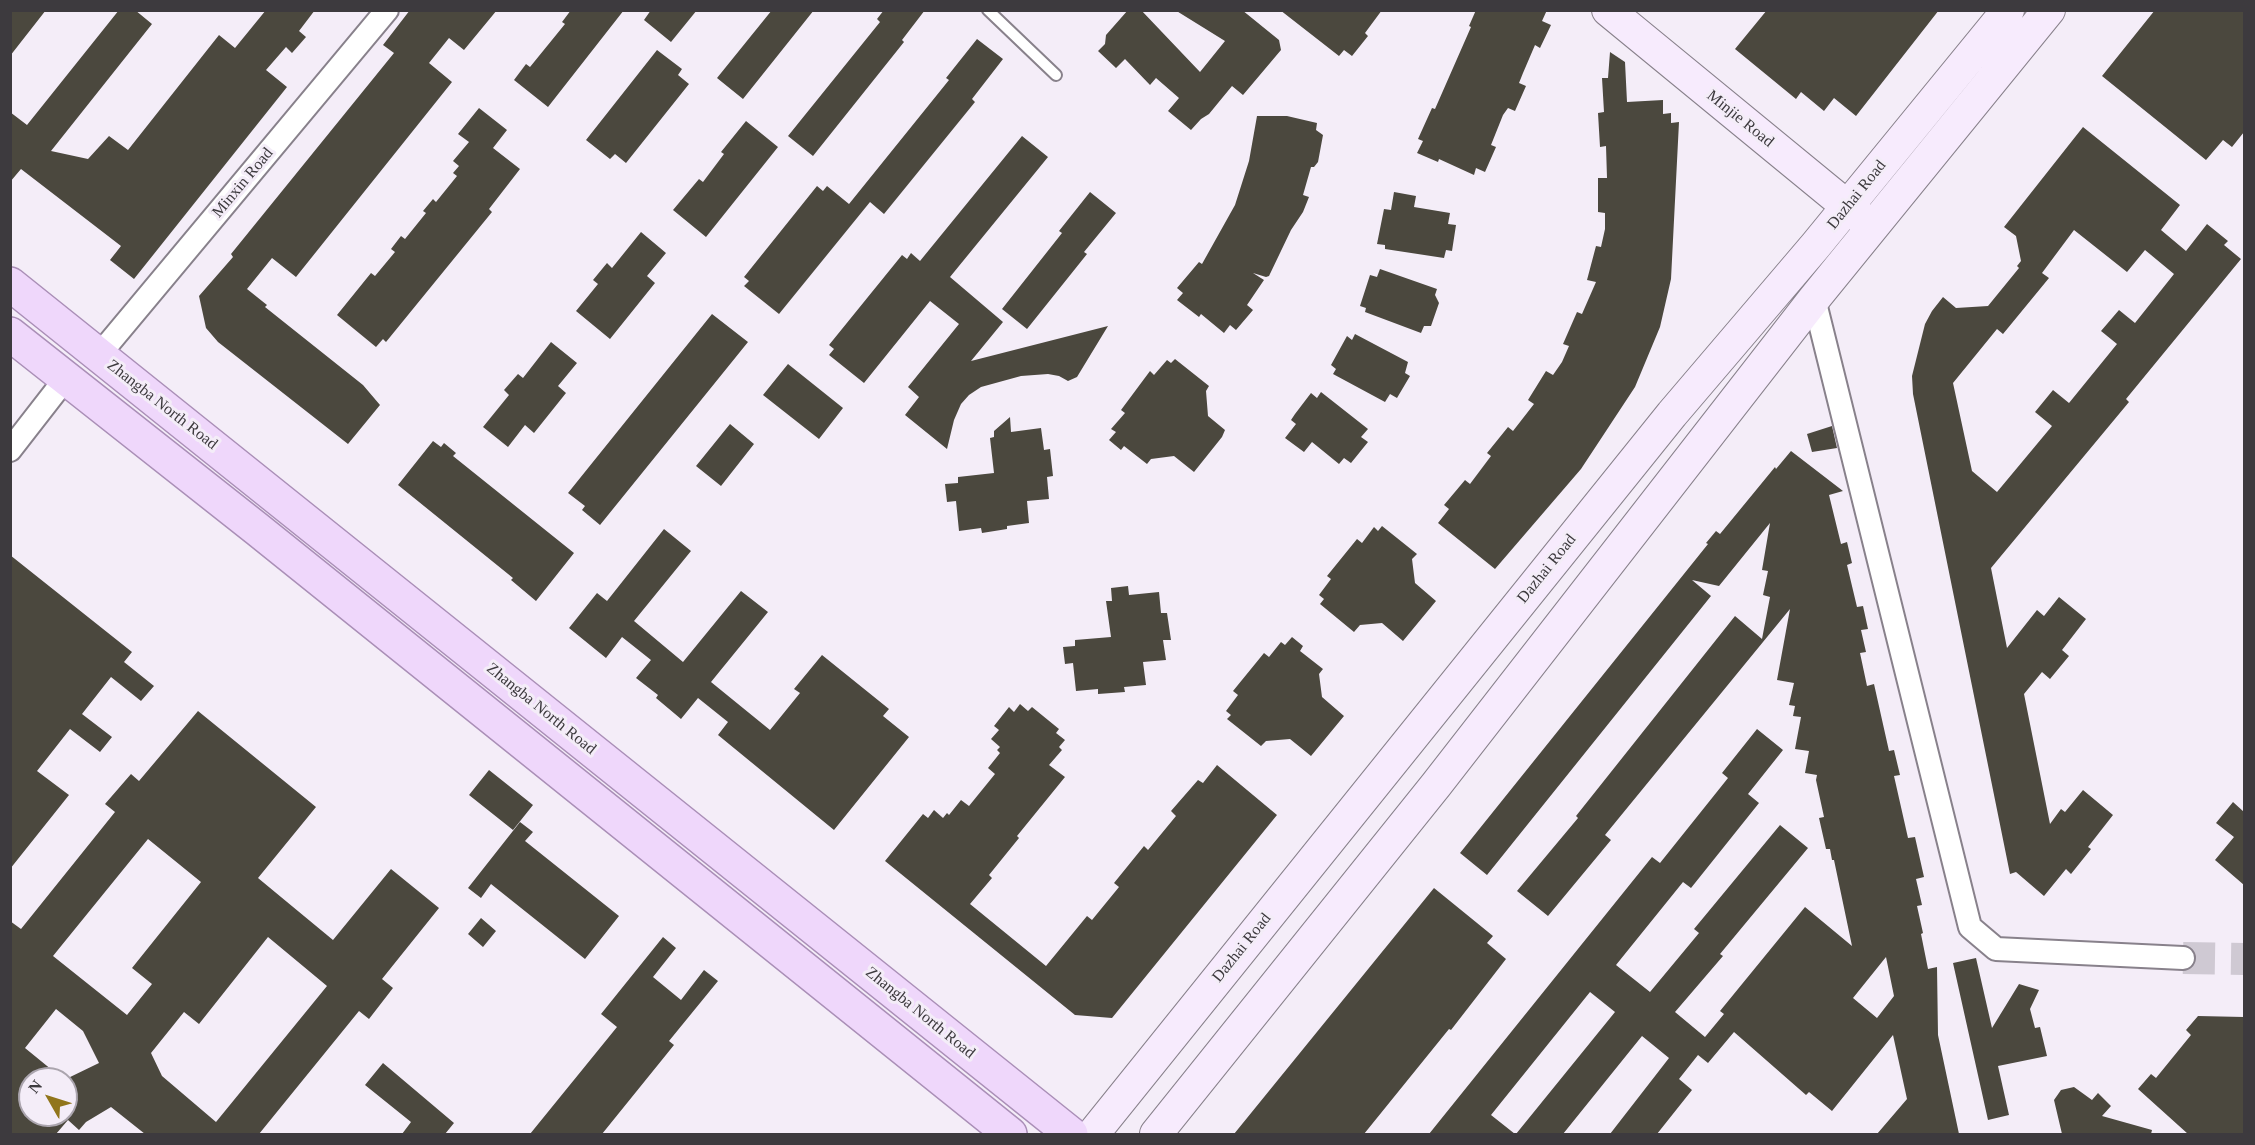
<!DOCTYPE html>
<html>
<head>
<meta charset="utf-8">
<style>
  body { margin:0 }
  #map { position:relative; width:2255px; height:1145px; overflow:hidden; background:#f4edf8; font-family:"Times New Roman",serif }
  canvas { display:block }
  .frame { position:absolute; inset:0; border:12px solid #3d3a3e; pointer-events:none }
  .north { position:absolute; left:18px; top:1067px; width:60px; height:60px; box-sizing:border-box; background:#f4edf8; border:2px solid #aba5ae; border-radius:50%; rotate:309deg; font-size:16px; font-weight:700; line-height:24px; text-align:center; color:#3d3a3e }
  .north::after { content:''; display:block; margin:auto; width:21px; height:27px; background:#91751b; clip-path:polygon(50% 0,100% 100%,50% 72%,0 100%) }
</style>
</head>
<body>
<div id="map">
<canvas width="2255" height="1145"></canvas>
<div class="frame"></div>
<div class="north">N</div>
</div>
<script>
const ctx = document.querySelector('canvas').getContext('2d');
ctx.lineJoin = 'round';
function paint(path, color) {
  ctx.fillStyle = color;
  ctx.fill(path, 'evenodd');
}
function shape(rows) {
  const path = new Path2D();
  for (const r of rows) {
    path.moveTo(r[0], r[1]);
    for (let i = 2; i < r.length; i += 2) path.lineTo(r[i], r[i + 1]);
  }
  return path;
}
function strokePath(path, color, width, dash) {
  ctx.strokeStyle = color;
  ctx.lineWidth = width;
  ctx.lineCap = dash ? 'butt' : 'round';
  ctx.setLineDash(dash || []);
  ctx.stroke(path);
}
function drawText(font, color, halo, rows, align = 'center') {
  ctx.font = font + ' "Times New Roman",serif';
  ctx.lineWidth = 6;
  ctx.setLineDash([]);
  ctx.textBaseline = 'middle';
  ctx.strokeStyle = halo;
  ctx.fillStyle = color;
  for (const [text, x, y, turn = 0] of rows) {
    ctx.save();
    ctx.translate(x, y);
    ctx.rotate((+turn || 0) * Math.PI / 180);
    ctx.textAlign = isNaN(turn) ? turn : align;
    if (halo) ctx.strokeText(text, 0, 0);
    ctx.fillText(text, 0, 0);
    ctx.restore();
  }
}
paint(shape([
  [10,10,46,10,10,56],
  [119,10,135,10,152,24,51,151,88,159,109,136,128,150,219,35,235,48,266,10,315,10,299,31,306,37,292,53,286,47,266,70,287,87,134,279,110,260,121,246,21,169,10,182,10,112,27,125],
  [410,10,497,10,464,50,449,38,429,63,452,82,296,277,272,258,247,289,267,305,265,307,363,385,380,405,348,444,218,342,206,328,199,296,233,257,231,254,394,53,383,45],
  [571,10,624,10,548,107,514,80,526,64,530,67,565,24,562,22],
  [651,10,697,10,671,42,644,20],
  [772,10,814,10,743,99,717,78],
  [884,10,925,10,902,40,904,42,813,156,788,136,880,22,877,19],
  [1128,10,1141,10,1200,72,1225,41,1175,10,1242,10,1279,40,1281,50,1243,95,1232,86,1209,114,1201,119,1191,130,1168,111,1179,98,1156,78,1150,85,1125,59,1116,68,1098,51,1105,44,1106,35],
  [1280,10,1382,10,1365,33,1368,36,1352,56,1344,50,1339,56],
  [1476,10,1547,10,1542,21,1551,25,1540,48,1535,45,1523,73,1519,83,1526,86,1515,111,1508,108,1503,115,1491,145,1496,147,1485,172,1476,168,1474,175,1439,159,1438,162,1417,153,1423,141,1418,139,1432,108,1435,109,1471,27,1469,26],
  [1767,10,1939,10,1856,116,1834,98,1824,111,1801,92,1796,99,1735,49],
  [2155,10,2244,10,2244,132,2232,147,2223,140,2206,160,2102,76],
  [977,39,1003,59,972,99,975,102,884,214,870,202,779,314,744,286,749,281,744,277,817,186,823,191,827,186,849,204,949,80,946,78],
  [657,50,682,69,678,75,689,84,626,163,615,154,610,159,586,140],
  [1610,52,1625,62,1627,102,1663,100,1663,114,1671,113,1671,123,1679,122,1671,279,1660,327,1635,387,1581,469,1495,569,1438,523,1449,509,1444,505,1465,480,1470,484,1491,456,1487,453,1508,427,1513,431,1534,404,1528,400,1546,371,1553,375,1562,362,1569,346,1563,344,1577,312,1582,314,1596,282,1587,280,1596,246,1601,247,1605,229,1605,213,1598,212,1598,178,1607,178,1606,146,1600,147,1598,113,1604,112,1602,78,1608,78],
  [479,108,507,130,493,148,520,169,489,209,492,212,386,342,383,339,376,347,337,315,371,273,375,276,395,252,391,249,401,236,405,239,426,213,423,211,433,199,436,202,457,176,453,173,459,166,453,161,469,142,458,134],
  [1257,116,1287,116,1317,123,1316,130,1323,135,1318,162,1314,167,1311,167,1303,195,1309,197,1303,212,1291,230,1269,276,1266,277,1253,273,1264,280,1247,305,1253,310,1236,330,1230,325,1224,333,1201,314,1199,317,1177,300,1183,293,1177,288,1199,262,1202,264,1235,205,1249,161],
  [746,121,778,147,706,237,673,210,699,179,703,182,724,154,721,152],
  [2083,127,2180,205,2161,230,2186,251,2207,224,2228,241,2224,245,2241,259,2126,399,2129,402,1991,568,2007,648,2037,610,2044,616,2059,597,2086,619,2062,650,2069,656,2050,679,2042,672,2024,694,2050,824,2061,809,2065,812,2083,790,2113,815,2088,847,2091,849,2071,874,2066,869,2044,896,2016,872,2010,874,1913,394,1912,376,1925,324,1932,311,1943,297,1956,308,1988,306,2019,268,2017,266,2021,261,2016,236,2004,227],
  [2074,230,2127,272,2145,250,2174,274,2135,323,2119,310,2101,331,2117,344,2069,403,2053,390,2035,412,2052,426,1997,492,1972,471,1953,383,1997,329,2003,334,2049,278,2042,273],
  [1022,136,1048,157,950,277,1003,322,971,361,1108,326,1077,377,1068,381,1059,376,1048,374,1021,376,981,387,969,395,961,404,954,420,947,449,905,415,919,397,908,387,959,324,930,301,864,383,829,355,834,349,829,345,902,255,907,259,911,253,920,261],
  [1090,192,1116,213,1084,252,1087,254,1027,329,1002,309,1062,233,1059,231],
  [1394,192,1416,196,1414,207,1450,213,1448,224,1456,225,1452,251,1446,250,1444,258,1385,249,1385,245,1377,244,1384,209,1391,210],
  [641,232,666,253,647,276,655,283,610,339,576,311,598,284,593,280,607,263,612,268],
  [1380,269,1437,289,1435,295,1439,303,1431,326,1424,326,1421,333,1365,312,1366,308,1360,306,1370,275,1377,277],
  [712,314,748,342,600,525,582,510,585,506,568,493],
  [1355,334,1408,362,1405,373,1410,376,1397,398,1390,394,1385,402,1333,374,1336,369,1331,365,1347,336,1352,340],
  [551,342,577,363,558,386,566,393,534,433,525,425,508,447,483,427,509,395,504,390,518,374,523,378],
  [1175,359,1209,386,1206,391,1208,416,1225,430,1222,437,1194,472,1174,456,1151,459,1147,464,1124,446,1121,450,1109,440,1116,432,1111,429,1125,413,1121,410,1150,371,1154,375,1167,360,1171,363],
  [788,364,843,408,819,439,763,395],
  [1321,392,1368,429,1361,437,1368,442,1351,463,1344,458,1339,464,1312,442,1304,452,1285,438,1296,424,1291,420,1295,414,1311,393,1317,398],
  [1010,417,1011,432,1041,428,1044,450,1050,449,1053,476,1047,477,1049,499,1027,501,1029,523,1007,526,1007,529,982,533,981,528,959,531,956,501,947,502,945,484,958,483,958,477,994,473,990,438,994,437,994,431],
  [730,424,754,444,721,486,696,466],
  [1832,426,1837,448,1812,452,1807,434],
  [433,441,441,447,444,443,456,453,453,456,574,553,536,601,511,580,513,578,398,485],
  [1791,451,1843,491,1829,495,1841,544,1847,542,1852,563,1847,565,1857,607,1863,606,1868,629,1861,630,1866,652,1860,653,1867,686,1874,684,1889,751,1894,750,1900,775,1894,776,1908,838,1915,837,1924,877,1916,879,1922,905,1917,906,1923,933,1921,934,1928,969,1937,967,1938,1035,1959,1134,1877,1134,1907,1099,1893,1035,1832,1111,1809,1092,1806,1095,1734,1032,1708,1063,1698,1055,1679,1079,1692,1090,1657,1134,1610,1134,1669,1058,1642,1036,1563,1134,1516,1134,1615,1012,1590,992,1491,1115,1515,1134,1429,1134,1652,857,1660,863,1728,778,1722,773,1757,729,1783,750,1748,794,1759,803,1691,888,1683,882,1616,965,1650,992,1699,933,1694,929,1780,825,1808,848,1720,954,1723,956,1675,1012,1705,1037,1724,1014,1720,1011,1805,907,1852,946,1834,860,1832,860,1830,849,1826,849,1819,818,1824,817,1816,780,1817,775,1805,773,1809,751,1795,749,1801,717,1793,716,1795,706,1789,705,1794,683,1777,680,1790,609,1605,835,1611,840,1548,916,1517,891,1578,818,1576,816,1735,616,1762,639,1770,597,1763,595,1768,571,1762,570,1770,523,1719,586,1692,580,1711,596,1487,875,1460,853,1708,544,1706,543,1716,531,1720,534,1775,467,1776,469],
  [1886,957,1894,996,1877,1018,1853,998],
  [1382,526,1417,554,1412,559,1415,583,1436,601,1403,641,1382,623,1360,625,1354,632,1320,604,1324,599,1319,595,1331,579,1327,576,1357,539,1362,543,1374,527,1378,531],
  [664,529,691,551,634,621,683,662,741,591,768,612,711,682,770,730,800,693,794,689,822,655,889,709,883,716,909,737,834,830,718,735,728,722,698,698,681,719,656,698,658,695,636,678,651,660,622,637,606,658,569,628,597,593,607,601],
  [10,555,132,652,124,662,154,686,141,701,111,677,82,714,112,737,100,752,70,729,37,771,69,795,10,869],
  [1128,586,1129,595,1159,592,1161,613,1167,613,1171,640,1163,640,1166,660,1143,662,1146,685,1124,687,1125,692,1098,694,1098,689,1076,691,1073,663,1065,664,1063,647,1075,646,1075,640,1111,637,1106,601,1112,601,1111,588],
  [1292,637,1303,646,1300,651,1323,669,1319,674,1322,697,1344,716,1311,756,1290,739,1266,741,1261,746,1227,719,1231,715,1226,711,1238,695,1233,691,1264,653,1269,657,1281,642,1285,645],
  [1020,704,1028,711,1032,707,1059,729,1056,733,1065,740,1059,747,1062,750,1049,765,1065,777,1017,836,1019,838,989,875,992,878,970,904,1046,966,1087,916,1092,920,1119,887,1114,883,1144,846,1148,850,1176,816,1171,811,1198,780,1203,783,1217,765,1277,815,1112,1018,1075,1015,885,861,923,814,928,818,934,810,943,818,947,813,949,815,961,800,969,806,995,774,988,768,1000,753,997,750,1000,747,991,739,999,730,994,726,1009,707,1014,712],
  [198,711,316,807,258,878,333,940,391,869,439,908,382,979,393,988,369,1019,359,1011,259,1134,145,1134,111,1107,86,1122,79,1130,68,1120,56,1134,10,1134,10,921,21,929,115,812,105,804,131,774,139,781],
  [148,839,201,882,132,968,152,984,127,1015,53,956],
  [268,937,327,986,216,1122,162,1076,151,1053,184,1012,199,1024],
  [56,1009,83,1031,99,1063,66,1079,66,1115,30,1115,30,1079,63,1079,25,1048],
  [489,770,533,805,513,830,469,795],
  [2233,802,2244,812,2244,885,2215,860,2234,837,2216,823],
  [520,822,533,832,525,841,619,916,585,959,491,884,481,898,468,888],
  [1434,888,1493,936,1487,943,1506,959,1451,1030,1449,1029,1364,1134,1234,1134],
  [481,918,496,931,483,947,468,934],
  [663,937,676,948,653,977,681,1000,704,970,718,981,669,1041,674,1045,602,1134,530,1134,617,1027,601,1014],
  [1976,958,1992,1028,2019,984,2039,990,2030,1009,2035,1028,2040,1027,2047,1056,1998,1066,2009,1115,1988,1120,1953,963],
  [2198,1016,2244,1017,2244,1134,2188,1134,2138,1089,2151,1074,2156,1078,2191,1035,2186,1030],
  [383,1063,454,1123,445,1134,402,1134,411,1122,365,1085],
  [2074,1087,2092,1100,2098,1093,2111,1106,2102,1116,2152,1130,2151,1134,2062,1134,2054,1100,2061,1090]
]), '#4b483e');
strokePath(shape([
  [2183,958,2244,959]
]), '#cfc9d3', 32, [32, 16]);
const lane = shape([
  [988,10,1056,75]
]);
const street = shape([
  [1814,299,1970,927,1996,949,2183,958],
  [99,355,387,10],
  [10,450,66,378]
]);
const secondary = shape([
  [1608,10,1865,221],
  [1093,1134,1672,414,1816,245,2008,10],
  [1156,1134,1436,785,1814,299,2049,10]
]);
const primary = shape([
  [10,284,1071,1134],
  [10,334,257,529,1010,1134]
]);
strokePath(lane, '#88818b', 14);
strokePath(street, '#88818b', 26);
strokePath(secondary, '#88818b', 34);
strokePath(primary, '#aa8fb7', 36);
strokePath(lane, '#fff', 10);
strokePath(street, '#fff', 22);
strokePath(secondary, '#f7ebfd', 32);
strokePath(primary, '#efd7fb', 33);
drawText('16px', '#3d3a3e', '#f4edf8', [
  ["Minjie Road",1740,119,39],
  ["Minxin Road",243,183,-50],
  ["Dazhai Road",1857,195,-51],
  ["Zhangba North Road",162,405,38],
  ["Dazhai Road",1547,569,-51],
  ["Zhangba North Road",541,709,39],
  ["Dazhai Road",1242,948,-51],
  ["Zhangba North Road",920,1013,39]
]);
</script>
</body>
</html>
